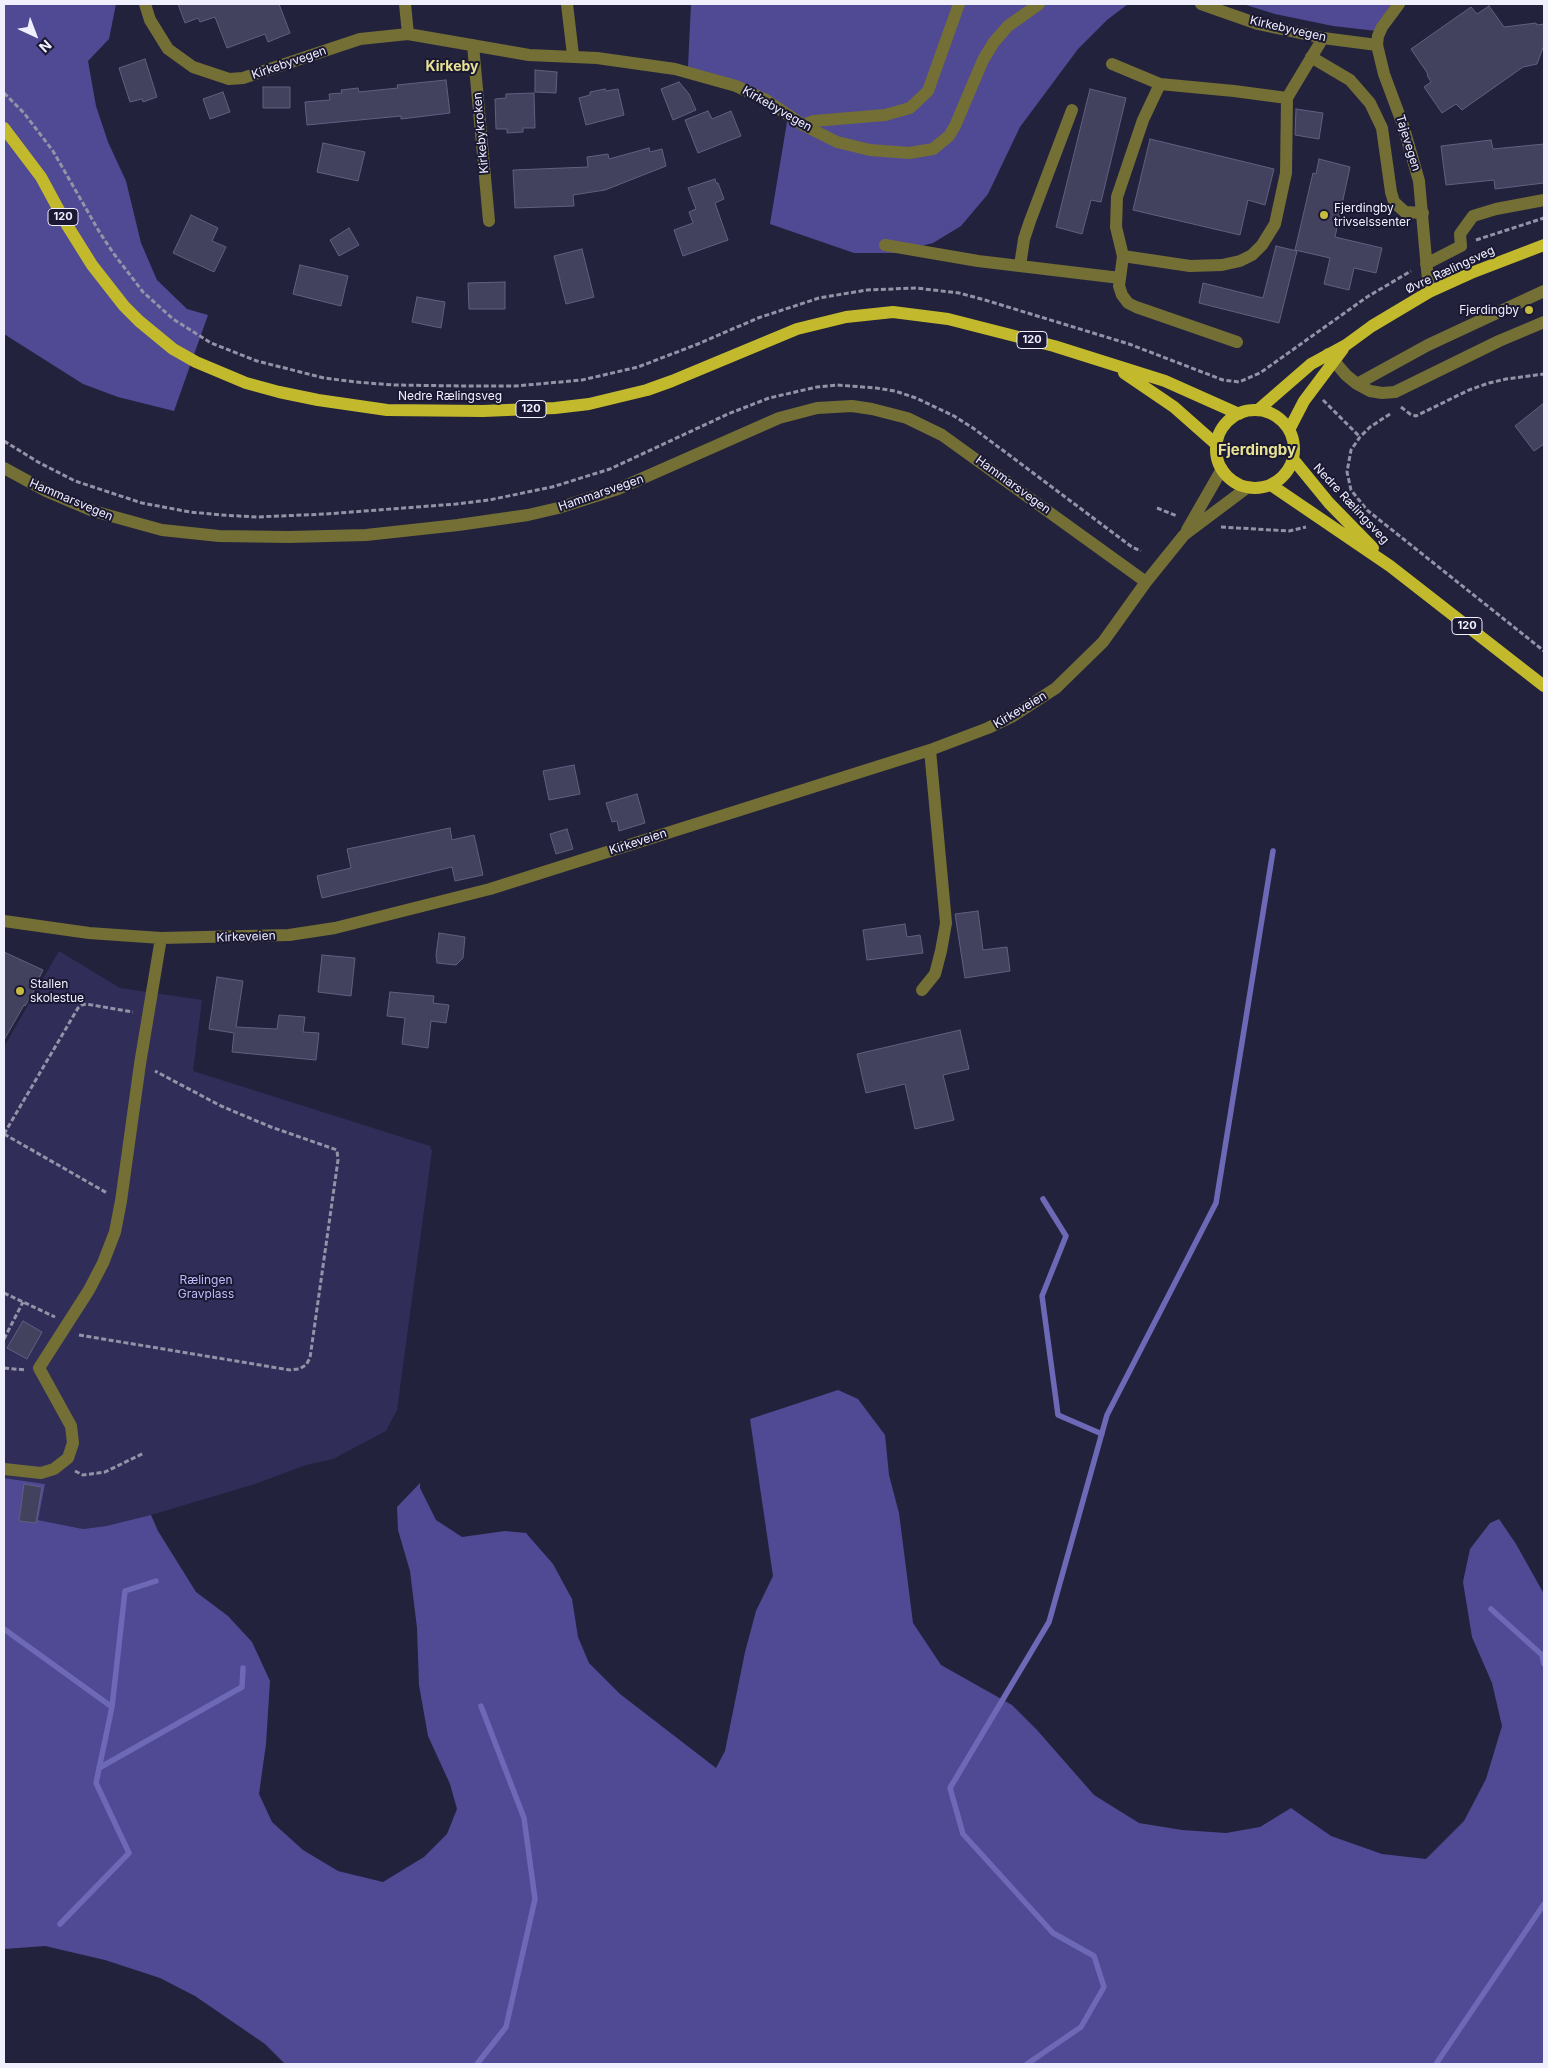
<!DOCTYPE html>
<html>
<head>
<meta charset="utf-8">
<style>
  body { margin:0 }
  #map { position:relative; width:1548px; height:2068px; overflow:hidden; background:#23223d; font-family:Inter,sans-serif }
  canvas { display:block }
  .frame { position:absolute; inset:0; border:5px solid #efeffe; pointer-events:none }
  .north { position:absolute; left:10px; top:10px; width:50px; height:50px; -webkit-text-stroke:4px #1a1832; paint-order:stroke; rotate:137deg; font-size:14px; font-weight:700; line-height:20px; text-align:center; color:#efeffe }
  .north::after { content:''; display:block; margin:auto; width:18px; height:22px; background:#efeffe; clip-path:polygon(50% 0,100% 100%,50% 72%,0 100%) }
</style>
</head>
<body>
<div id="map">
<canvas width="1548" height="2068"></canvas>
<div class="frame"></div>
<div class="north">N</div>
</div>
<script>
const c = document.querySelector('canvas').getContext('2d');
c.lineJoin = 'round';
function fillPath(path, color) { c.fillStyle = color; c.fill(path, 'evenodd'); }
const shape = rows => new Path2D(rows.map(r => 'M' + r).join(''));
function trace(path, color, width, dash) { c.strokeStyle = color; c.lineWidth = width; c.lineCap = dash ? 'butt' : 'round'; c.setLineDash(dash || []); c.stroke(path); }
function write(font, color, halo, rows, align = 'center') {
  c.font = font + ' Inter,sans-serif'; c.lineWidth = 4; c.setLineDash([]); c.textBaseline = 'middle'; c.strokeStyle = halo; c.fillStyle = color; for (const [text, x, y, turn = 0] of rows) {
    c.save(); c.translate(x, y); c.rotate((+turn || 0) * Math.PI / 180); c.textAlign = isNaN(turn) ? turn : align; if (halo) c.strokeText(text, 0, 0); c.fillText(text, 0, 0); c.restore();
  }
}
const green = shape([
  [59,951,120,988,202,1000,193,1071,430,1146,432,1151,397,1410,386,1431,333,1459,306,1465,255,1484,151,1515,106,1526,83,1529,38,1520,44,1484,4,1478,4,1047]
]);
const forest = shape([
  [4,4,116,4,109,39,88,61,96,106,108,142,126,181,141,243,157,280,187,309,208,315,174,411,118,397,83,384,4,334],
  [691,4,1128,4,1107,20,1078,49,1020,127,988,194,961,226,933,243,894,253,854,253,770,224,787,122,774,102,688,67],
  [1243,4,1402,4,1385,32,1333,26,1275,14],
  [838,1390,858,1399,885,1435,889,1475,899,1513,913,1623,941,1665,1012,1705,1037,1730,1094,1795,1139,1823,1182,1830,1226,1833,1260,1827,1291,1808,1331,1836,1382,1854,1426,1859,1464,1821,1486,1779,1502,1726,1492,1683,1472,1637,1463,1582,1470,1549,1490,1523,1499,1519,1516,1544,1544,1594,1544,2064,285,2064,265,2044,195,1996,160,1978,105,1960,45,1946,4,1949,4,1478,45,1484,38,1520,83,1529,106,1526,151,1515,158,1531,196,1592,228,1616,252,1642,270,1681,266,1744,259,1794,272,1822,303,1850,338,1871,383,1882,424,1857,447,1834,457,1809,450,1784,428,1736,419,1685,417,1628,410,1571,398,1530,397,1507,420,1483,420,1488,436,1520,462,1537,505,1531,526,1533,553,1564,572,1599,578,1637,589,1663,620,1694,716,1768,725,1751,745,1652,756,1611,773,1576,750,1419]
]);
const stream = shape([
  [1043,1199,1066,1236,1042,1296,1058,1415,1102,1434],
  [1491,1609,1542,1655,1544,1664],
  [4,1629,112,1707],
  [99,1768,242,1687,243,1668],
  [60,1924,129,1853,96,1783,112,1707,125,1591,156,1581],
  [477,2064,506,2027,535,1899,524,1818,481,1706],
  [1027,2064,1081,2027,1104,1987,1094,1956,1053,1933,963,1834,950,1788,1049,1622,1107,1415,1216,1203,1273,851],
  [1436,2064,1544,1904]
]);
const building = shape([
  [178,4,279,4,290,33,268,42,265,34,227,48,215,17,200,22,198,18,185,23,178,4],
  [1489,6,1504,27,1536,23,1537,25,1544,24,1544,45,1537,64,1523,67,1462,110,1456,104,1442,113,1424,87,1431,82,1427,75,1428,74,1411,49,1471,7,1477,14,1489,6],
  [145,59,157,97,143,102,142,99,130,102,119,68,145,59],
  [535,70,557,72,556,93,535,92,535,70],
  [446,80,450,113,401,119,401,116,307,125,305,102,330,100,329,94,342,93,341,90,358,88,359,92,398,88,397,85,446,80],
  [679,82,689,94,696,110,673,120,661,89,679,82],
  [263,87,290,87,290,108,263,108,263,87],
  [605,89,606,91,618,89,624,115,586,125,579,98,590,95,590,92,605,89],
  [1090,89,1126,98,1101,202,1091,200,1082,234,1056,227,1090,89],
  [223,92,230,112,210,119,203,99,223,92],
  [534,93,535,128,523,128,523,132,507,133,507,129,496,129,495,99,506,98,506,94,534,93],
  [1296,109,1323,113,1319,139,1295,135,1296,109],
  [708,111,712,119,731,111,741,136,698,153,685,120,708,111],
  [1150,139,1274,169,1265,205,1248,200,1240,235,1133,210,1150,139],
  [1491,140,1493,149,1544,144,1544,183,1495,189,1494,180,1446,185,1441,146,1491,140],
  [323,143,365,152,358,181,317,172,323,143],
  [649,148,650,152,662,149,666,166,605,190,573,195,574,206,515,208,513,170,588,167,587,157,608,154,609,159,649,148],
  [1319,159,1350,167,1335,237,1382,248,1376,273,1354,268,1349,290,1324,284,1330,258,1295,250,1313,173,1316,174,1319,159],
  [715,179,716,183,718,183,724,199,715,203,728,240,683,256,674,230,693,223,689,212,696,209,688,188,715,179],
  [191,215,218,228,212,241,226,247,214,272,173,253,191,215],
  [349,228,359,245,339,256,330,240,349,228],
  [1276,246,1297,251,1279,323,1199,303,1203,283,1263,298,1276,246],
  [582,249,594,297,566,304,554,256,582,249],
  [300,265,348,276,341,306,293,294,300,265],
  [505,282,505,309,469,309,468,283,505,282],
  [417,297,445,302,441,328,412,322,417,297],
  [1544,403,1544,444,1534,451,1515,426,1544,403],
  [574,765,580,794,549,800,543,771,574,765],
  [637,794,645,823,619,831,617,821,612,822,606,803,637,794],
  [450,828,452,840,474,835,483,875,455,881,452,867,322,898,317,876,351,868,347,849,450,828],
  [567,829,573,849,556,854,550,834,567,829],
  [978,911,983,950,1007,947,1010,971,965,978,955,914,978,911],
  [905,924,907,937,920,935,923,953,867,960,863,930,905,924],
  [439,933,465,937,463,958,456,965,437,963,436,955,439,933],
  [4,952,43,970,35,986,36,987,25,1006,24,1005,4,1040,4,952],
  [322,955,355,958,351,996,318,992,322,955],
  [217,977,243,981,236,1027,277,1029,279,1015,305,1017,303,1032,319,1033,316,1060,232,1052,234,1033,209,1029,217,977],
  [390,992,434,996,433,1003,449,1005,446,1023,431,1021,428,1048,402,1044,405,1018,387,1016,390,992],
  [960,1030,969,1069,943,1075,954,1120,915,1129,905,1084,866,1093,857,1054,960,1030],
  [23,1321,42,1332,27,1359,7,1348,23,1321],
  [24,1484,42,1487,36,1523,19,1521,24,1484]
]);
const path = shape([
  [4,93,24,113,53,151,100,233,114,254,143,292,173,319,211,343,257,361,324,378,356,382,393,385,465,386,516,386,582,380,638,367,698,344,758,318,819,298,867,290,916,288,959,293,985,300,1129,344,1223,380,1239,382,1260,373,1367,297,1411,271],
  [1476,240,1544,218],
  [1323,400,1360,437],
  [1401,407,1410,414,1416,416,1469,390,1489,383,1506,379,1544,374],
  [1390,414,1370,427,1360,437,1351,450,1347,472,1351,490,1367,510,1544,651],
  [4,441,38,462,75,481,142,503,190,512,221,515,257,517,326,514,456,504,489,500,552,487,610,469,728,414,769,398,817,387,837,385,876,388,895,391,916,398,954,416,973,428,1132,547,1141,551],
  [1157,508,1177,516],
  [1221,527,1289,531,1306,527],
  [4,1134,78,1008,82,1005,86,1004,133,1012],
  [4,1134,107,1193],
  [4,1293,55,1317],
  [79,1335,290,1370,299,1369,306,1365,310,1358,338,1160,337,1150,271,1127,221,1106,155,1071],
  [4,1339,23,1302],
  [4,1368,26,1370],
  [75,1471,83,1475,105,1472,144,1453]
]);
const minor = shape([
  [145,4,150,20,168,49,193,67,229,79,243,78,360,39,408,34,529,55,597,58,675,69,736,86,766,100,803,125,837,142,870,150,909,153,933,149,949,136,955,126,983,60,994,42,1008,26,1039,4],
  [405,4,408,34],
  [567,4,573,55],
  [1201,4,1258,24,1323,38,1377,45],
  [1399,4,1382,27,1378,36,1377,45,1384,74,1403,125,1419,181,1429,292],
  [473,45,489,221],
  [1311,57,1350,80,1370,103,1382,128,1391,192,1394,202,1405,212,1423,213],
  [1112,64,1160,84],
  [1287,98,1286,173,1275,224,1262,245,1252,255,1240,261,1222,265,1190,266,1123,256,1116,227,1117,197,1143,120,1160,84,1234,91,1287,98,1323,38],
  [803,125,814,121,885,115,910,108,928,91,959,4],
  [885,245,978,261,1120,278],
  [1123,256,1119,286,1122,295,1128,303,1136,307,1237,342],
  [1426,264,1461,246,1460,234,1473,216,1496,209,1544,200],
  [1020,266,1024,239,1030,221,1072,110],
  [1328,354,1346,375,1357,384,1370,391,1382,393,1395,392,1499,341,1544,322],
  [1357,384,1428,345,1544,291],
  [4,468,46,491,93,511,162,530,219,536,289,537,366,535,458,525,528,515,558,508,618,489,779,418,817,408,852,406,872,409,907,418,942,435,1146,582],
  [1187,530,1222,469],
  [4,921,89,933,161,938,289,935,335,928,490,889,930,750,988,728,1013,716,1056,688,1103,642,1146,582,1184,535,1248,487],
  [922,990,935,974,941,951,946,923,930,750],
  [4,1469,41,1473,54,1469,68,1458,73,1443,71,1426,39,1368,89,1290,103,1263,115,1232,121,1201,140,1064,161,938]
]);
const major = shape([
  [4,128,41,177,67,225,92,265,124,306,139,321,173,349,196,362,246,383,279,392,318,400,387,410,483,411,555,408,589,404,647,390,672,381,797,329,846,317,893,312,948,319,1054,346,1165,381,1239,414],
  [1124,373,1174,407,1217,445],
  [1258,410,1311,364,1346,345,1372,326,1429,292,1471,273,1544,245],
  '1216 449a39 39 0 1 1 78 0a39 39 0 1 1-78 0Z',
  [1289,430,1304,401,1343,349],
  [1293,459,1329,503,1373,548],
  [1271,485,1390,566,1544,686]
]);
const markers = [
  [1324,215,5,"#c5bc3d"],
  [1529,310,5,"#c5bc3d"],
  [20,991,5,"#c5bc3d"]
];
const shields = [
  [63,217,30],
  [1032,340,30],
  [531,409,30],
  [1467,626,30]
];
const shieldNames = [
  ["120",63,217],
  ["120",1032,340],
  ["120",531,409],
  ["120",1467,626]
];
const streetNames = [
  ["Kirkebyvegen",1288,29,13],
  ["Kirkebyvegen",289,63,-19],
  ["Kirkebyvegen",777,109,30],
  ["Kirkebykroken",481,133,-95],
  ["Tajevegen",1408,143,73],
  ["Øvre Rælingsveg",1450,270,-25],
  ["Nedre Rælingsveg",450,396],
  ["Hammarsvegen",1013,485,36],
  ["Hammarsvegen",601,493,-19],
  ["Hammarsvegen",71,500,23],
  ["Nedre Rælingsveg",1351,504,47],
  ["Kirkeveien",1020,710,-31],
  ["Kirkeveien",638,842,-18],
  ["Kirkeveien",246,937,-2]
];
const poiNames = [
  ["Fjerdingby",1334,208],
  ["trivselssenter",1334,222],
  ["Fjerdingby",1519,310,"right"],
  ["Stallen",30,984],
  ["skolestue",30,998]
];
const parkNames = [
  ["Rælingen",206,1280],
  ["Gravplass",206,1294]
];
const neighbourhoodNames = [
  ["Kirkeby",452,67]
];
const quarterNames = [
  ["Fjerdingby",1257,450]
];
fillPath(green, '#302d59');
fillPath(forest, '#504994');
trace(stream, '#6e69b7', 5.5);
fillPath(building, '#42415e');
trace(building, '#60607f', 1);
trace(path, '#9392a7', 3, [5, 2.5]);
trace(minor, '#736f35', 12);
trace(major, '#c3b92c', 12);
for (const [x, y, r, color] of markers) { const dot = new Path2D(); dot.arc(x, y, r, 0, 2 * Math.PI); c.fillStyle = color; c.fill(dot); trace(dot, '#1a1832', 2); }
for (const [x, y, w] of shields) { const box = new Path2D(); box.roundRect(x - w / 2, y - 8.5, w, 17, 4); c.fillStyle = '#1a1832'; c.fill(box); trace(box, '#efeffe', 1); }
write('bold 11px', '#efeffe', null, shieldNames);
write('12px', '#efeffe', '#1a1832', streetNames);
write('12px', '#efeffe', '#1a1832', poiNames, 'left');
write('12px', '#bcbcfb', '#1a1832', parkNames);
write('bold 14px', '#e8e394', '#1a1832', neighbourhoodNames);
write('bold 15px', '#e8e394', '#1a1832', quarterNames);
</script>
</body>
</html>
